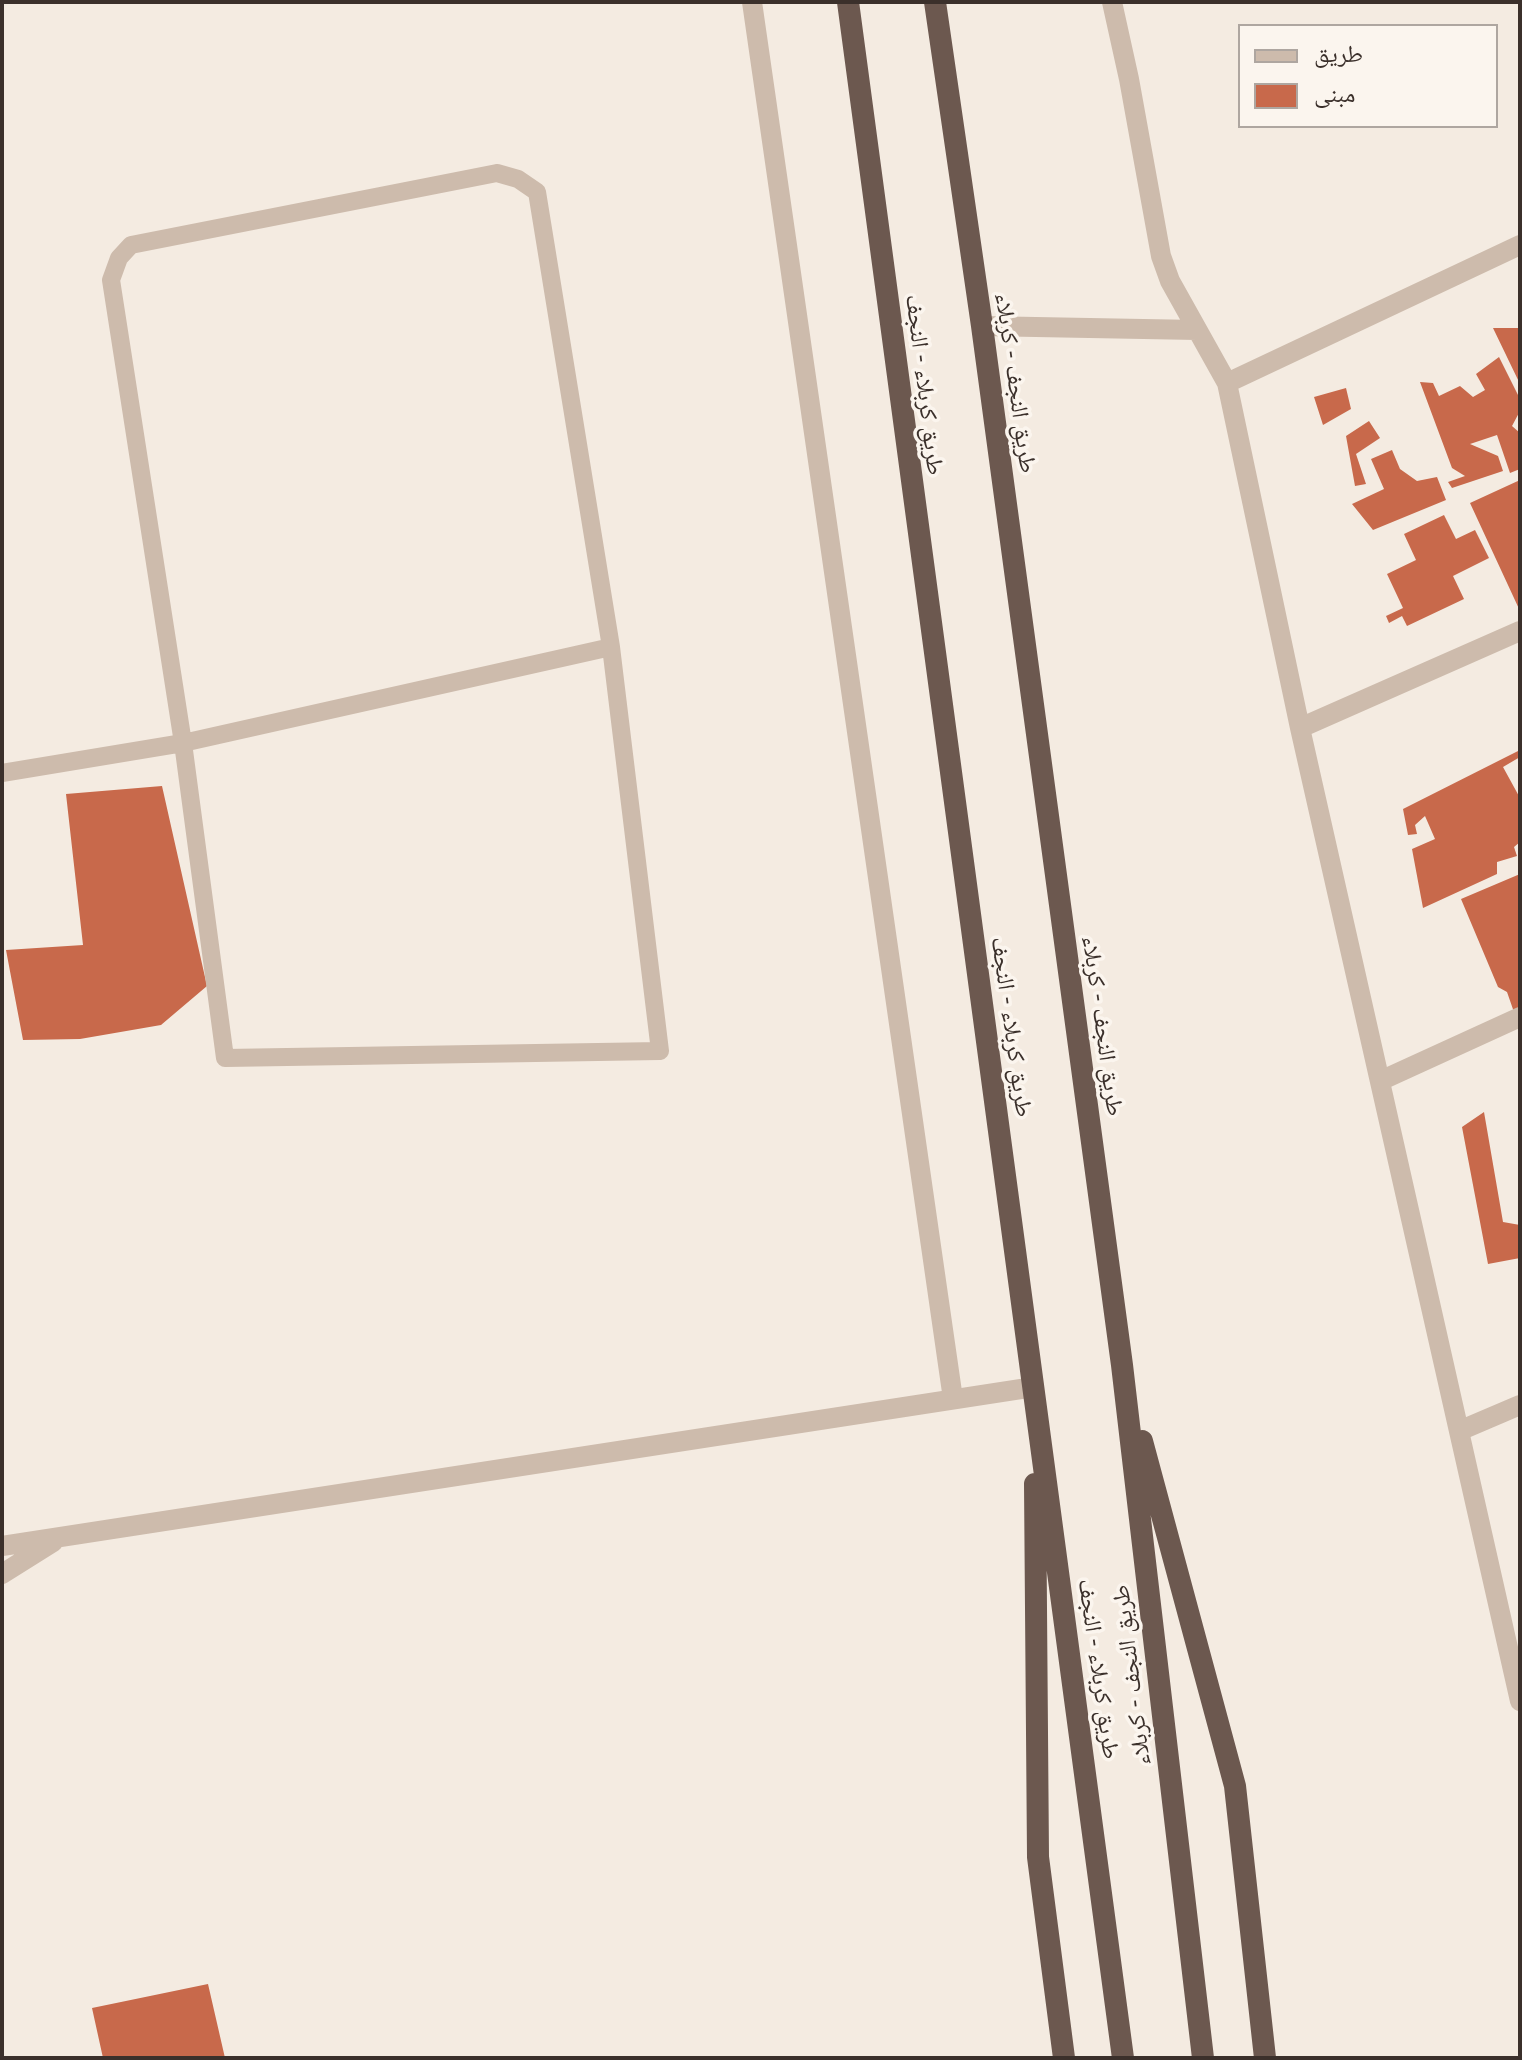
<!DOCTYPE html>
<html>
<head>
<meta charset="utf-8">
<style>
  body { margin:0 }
  #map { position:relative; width:1522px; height:2060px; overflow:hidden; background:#f4ebe1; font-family:"PT Sans","Noto Naskh Arabic",sans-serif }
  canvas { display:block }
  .frame { position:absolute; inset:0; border:4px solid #3b302b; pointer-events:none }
  .legend { position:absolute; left:1238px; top:24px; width:260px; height:104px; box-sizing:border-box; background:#fbf5ee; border:2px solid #aea6a0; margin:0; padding:10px 14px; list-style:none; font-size:24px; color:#3b302b }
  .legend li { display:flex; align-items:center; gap:16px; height:40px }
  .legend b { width:40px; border:2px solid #aea6a0 }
</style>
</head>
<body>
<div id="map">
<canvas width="1522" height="2060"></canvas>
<div class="frame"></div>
<ul class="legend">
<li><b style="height:10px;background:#cdbbac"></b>طريق</li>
<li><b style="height:22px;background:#c8694b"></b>مبنى</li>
</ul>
</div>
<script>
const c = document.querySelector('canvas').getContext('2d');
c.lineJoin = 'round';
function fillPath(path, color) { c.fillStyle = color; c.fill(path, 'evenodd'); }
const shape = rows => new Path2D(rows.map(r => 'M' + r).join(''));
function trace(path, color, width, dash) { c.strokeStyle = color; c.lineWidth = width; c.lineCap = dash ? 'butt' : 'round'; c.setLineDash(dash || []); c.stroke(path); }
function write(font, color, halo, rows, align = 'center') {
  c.font = font + ' "PT Sans","Noto Naskh Arabic",sans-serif'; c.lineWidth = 7; c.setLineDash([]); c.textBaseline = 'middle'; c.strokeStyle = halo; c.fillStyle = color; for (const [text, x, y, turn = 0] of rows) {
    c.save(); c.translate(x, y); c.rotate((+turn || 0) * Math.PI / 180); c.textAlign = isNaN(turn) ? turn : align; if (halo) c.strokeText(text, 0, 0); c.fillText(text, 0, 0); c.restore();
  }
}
const building = shape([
  [1493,328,1520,328,1520,384],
  [1499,357,1520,399,1520,411,1512,426,1520,433,1520,469,1510,473,1497,435,1470,444,1498,456,1503,471,1452,488,1448,482,1465,476,1452,468,1420,382,1433,383,1439,396,1460,386,1473,397,1485,390,1476,374],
  [1346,388,1351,409,1323,425,1314,397],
  [1369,421,1380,438,1356,454,1366,484,1355,486,1346,436],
  [1392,450,1400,469,1417,481,1437,477,1446,500,1373,530,1352,504,1384,489,1371,459],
  [1520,480,1520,611,1470,503],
  [1444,515,1456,539,1475,530,1489,558,1453,576,1464,599,1407,626,1402,616,1389,623,1386,616,1403,608,1387,574,1416,560,1404,534],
  [1520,750,1520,757,1503,767,1520,798,1520,842,1514,847,1517,856,1497,862,1497,874,1423,908,1412,849,1435,839,1425,816,1415,825,1417,834,1408,835,1403,809],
  [162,786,207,986,161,1025,80,1039,23,1040,6,950,83,945,66,794],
  [1520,874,1520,1013,1515,1015,1507,992,1498,987,1461,899],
  [1484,1112,1503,1222,1520,1225,1520,1258,1488,1264,1462,1127],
  [208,1984,225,2058,103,2058,92,2008]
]);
const service = shape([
  [497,173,518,179,537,192,611,647,660,1051,225,1058,183,743,111,280,119,258,131,245,497,173],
  [2,773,183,743,611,647]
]);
const minor = shape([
  [752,2,953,1399],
  [1112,2,1129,79,1161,256,1170,281,1227,383,1300,728,1520,1701],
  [982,326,1197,330],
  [1227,383,1520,245],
  [1300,728,1520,631],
  [1380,1081,1520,1017],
  [1459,1431,1520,1405],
  [2,1546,1034,1387],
  [2,1574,53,1542]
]);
const trunk = shape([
  [848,2,1123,2058],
  [935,2,982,326,1122,1365,1203,2058],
  [1142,1441,1235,1786,1265,2058],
  [1035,1484,1038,1857,1064,2058]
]);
const streetNames = [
  ["طريق النجف - کربلاء",1015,383,82],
  ["طريق کربلاء - النجف",924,385,83],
  ["طريق النجف - کربلاء",1102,1026,82],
  ["طريق کربلاء - النجف",1011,1027,82],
  ["طريق کربلاء - النجف",1098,1669,82],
  ["طريق النجف - کربلاء",1132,1675,-97]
];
fillPath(building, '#c8694b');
trace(service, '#cdbbac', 18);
trace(minor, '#cdbbac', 20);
trace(trunk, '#6c584f', 22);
write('24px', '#3b302b', '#fbf5ee', streetNames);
</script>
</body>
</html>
